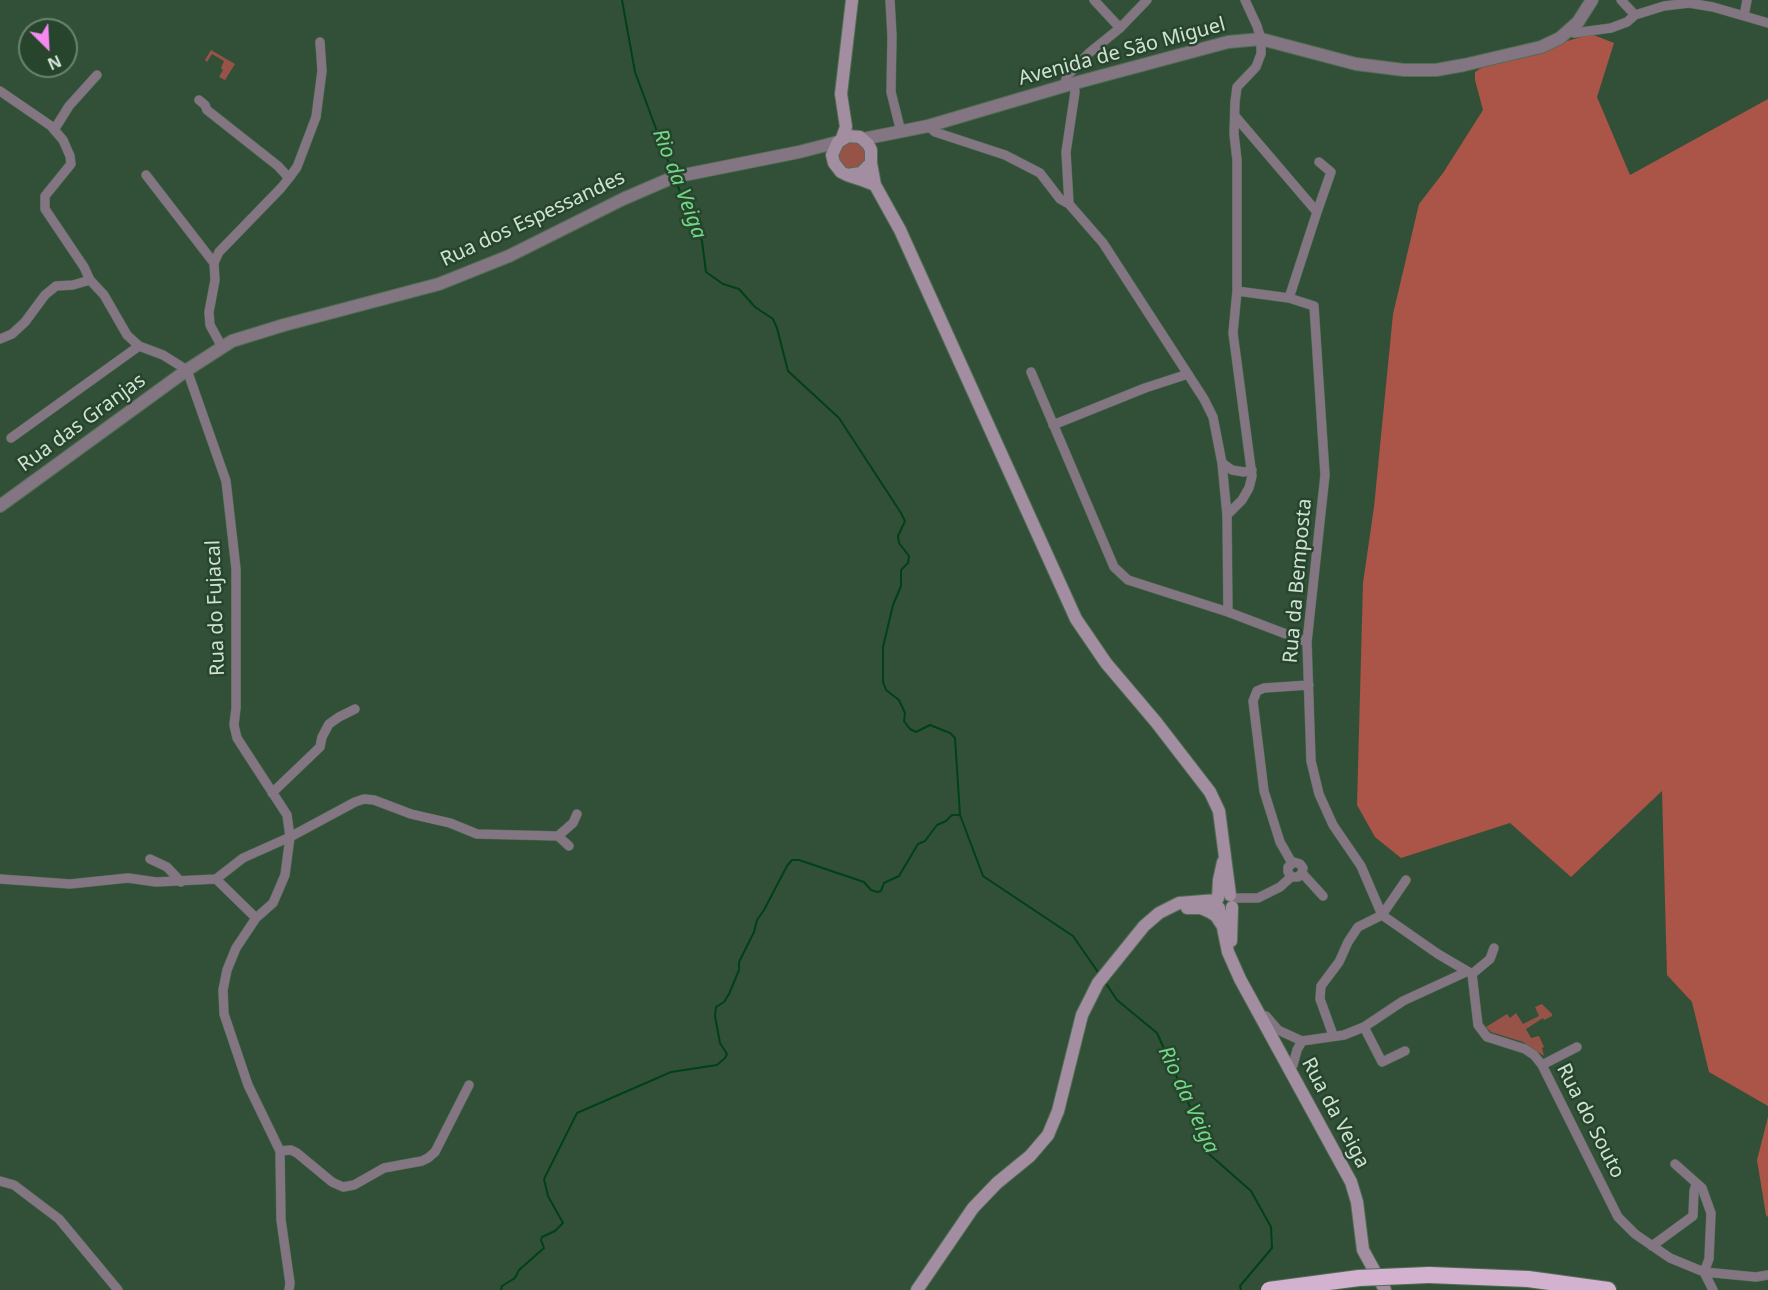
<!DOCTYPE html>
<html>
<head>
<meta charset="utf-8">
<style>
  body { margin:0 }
  #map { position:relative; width:1768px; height:1290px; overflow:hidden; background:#325037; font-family:"Noto Sans",sans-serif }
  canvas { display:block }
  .north { position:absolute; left:18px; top:18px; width:60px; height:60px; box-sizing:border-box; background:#27452d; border:2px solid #6b846f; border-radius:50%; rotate:156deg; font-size:16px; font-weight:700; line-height:24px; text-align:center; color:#d0e2d3 }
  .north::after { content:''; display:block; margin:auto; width:21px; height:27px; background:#f589ef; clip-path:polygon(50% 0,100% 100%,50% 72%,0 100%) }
</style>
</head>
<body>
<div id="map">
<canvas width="1768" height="1290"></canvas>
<div class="north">N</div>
</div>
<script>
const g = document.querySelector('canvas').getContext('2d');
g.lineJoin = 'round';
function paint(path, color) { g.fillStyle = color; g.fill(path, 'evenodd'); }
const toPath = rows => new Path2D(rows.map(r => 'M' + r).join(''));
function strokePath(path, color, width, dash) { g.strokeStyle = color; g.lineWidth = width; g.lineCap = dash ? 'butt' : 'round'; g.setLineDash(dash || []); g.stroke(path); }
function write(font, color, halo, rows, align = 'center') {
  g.font = font + ' "Noto Sans",sans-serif'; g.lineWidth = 5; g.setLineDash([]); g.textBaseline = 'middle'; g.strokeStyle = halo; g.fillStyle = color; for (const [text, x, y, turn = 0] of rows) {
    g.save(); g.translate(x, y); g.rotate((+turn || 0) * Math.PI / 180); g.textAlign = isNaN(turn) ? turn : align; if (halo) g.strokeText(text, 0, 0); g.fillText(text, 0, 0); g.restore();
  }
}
paint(toPath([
  [211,50,235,64,225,80,219,77,223,70,221,68,224,61,212,54,207,62,205,60],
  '838 155a14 14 0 1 1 28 0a14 14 0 1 1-28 0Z',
  [1542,1004,1552,1014,1552,1016,1544,1020,1543,1018,1526,1029,1531,1038,1539,1036,1544,1047,1542,1048,1544,1056,1523,1042,1491,1032,1486,1027,1507,1014,1510,1018,1516,1013,1523,1024,1539,1016,1535,1007]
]), '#985349');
paint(toPath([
  [1591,34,1614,43,1597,97,1630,175,1768,99,1768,1106,1709,1072,1692,1002,1667,975,1662,791,1571,877,1510,823,1401,858,1375,837,1357,805,1363,583,1374,507,1393,314,1419,204,1443,173,1483,110,1475,80,1475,72,1486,65],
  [1768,1117,1768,1217,1766,1215,1757,1160]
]), '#ab5448');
strokePath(toPath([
  [622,0,635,72,672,172],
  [675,180,702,241,706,272,723,284,739,289,755,307,773,319,777,328,788,371,839,418,901,513,905,521,898,536,899,543,909,556,908,563,901,570,901,586,893,605,883,647,883,682,886,690,899,700,905,713,904,721,910,729,916,732,930,725,950,733,955,738,960,815,983,876,1073,936,1100,975],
  [1105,982,1117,1000,1157,1033,1192,1111,1203,1127,1209,1154,1251,1191,1271,1227,1272,1248,1240,1286,1241,1290],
  [501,1290,502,1286,515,1278,519,1270,544,1248,541,1240,542,1237,555,1231,563,1223,548,1196,544,1179,577,1113,671,1072,717,1065,725,1058,727,1054,720,1043,715,1016,716,1007,724,1002,729,994,739,970,739,962,754,932,757,920,764,910,787,866,792,860,799,860,864,882,871,890,877,892,881,891,884,883,899,876,918,844,925,841,937,825,946,821,952,815,960,815]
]), '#004117', 2);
const minor = toPath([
  [890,0,892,36,891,92,901,132],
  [1094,0,1120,28],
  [1621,0,1635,15],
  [1744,16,1747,0],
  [1568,31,1574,33,1611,28,1627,22,1635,15,1664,6,1689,3,1713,7,1768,23],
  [1064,86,1067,76,1089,53,1120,28,1147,0],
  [0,91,51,126,63,140,70,156,71,164,45,196,45,209,84,267,90,280,104,295,127,335,139,346,163,355,187,370,226,481,236,569,236,708,234,725,237,738,287,815,290,837,285,875,273,903,256,918,236,948,227,970,223,990,224,1014,248,1085,280,1151,281,1220,290,1283,289,1290],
  [199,100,205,105,207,110,278,166,289,178,281,188,219,252,214,263],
  [1235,116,1317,212,1331,172,1319,162],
  [928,126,935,132,1005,155,1040,173,1060,199,1069,204,1103,243,1204,399,1213,417,1222,463,1227,515,1228,612,1128,580,1114,567,1031,372],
  [54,130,69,106,97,75],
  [146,175,214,263,215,280,209,312,210,325,222,347],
  [289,178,297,167,316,117,322,71,320,42],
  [1069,204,1066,152,1075,92,1074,83],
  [1237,291,1289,298,1317,212],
  [1289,298,1314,306,1325,475,1307,642,1311,761,1319,794,1333,825,1361,866,1382,915,1438,954,1472,974],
  [0,339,12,334,25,322,45,295,56,286,73,285,90,280],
  [1053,425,1145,388,1188,374],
  [11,438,139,346],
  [1222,463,1232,470,1244,472,1252,470],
  [1227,515,1242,500,1249,488,1252,476,1233,333,1237,291,1237,160,1234,134,1235,102,1237,87,1256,67,1261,54,1261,39,1257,26,1245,0],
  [1228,612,1307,642],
  [272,793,320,747,322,737,329,724,339,717,355,709],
  [558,836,569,846],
  [150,859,167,867,181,882],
  [1292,863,1280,842,1264,791,1253,701,1257,691,1264,688,1309,685],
  [1302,873,1298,877,1291,877,1288,872,1288,867,1294,862,1300,864,1303,868,1302,873,1323,896],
  [0,879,70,884,128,878,156,882,216,879,243,858,290,837,355,802,364,799,374,800,411,814,450,823,477,834,558,836,573,823,577,814],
  [216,879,256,918],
  [1233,898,1258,898,1280,887,1291,877],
  [1472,974,1478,1025,1487,1037,1525,1049,1534,1055,1542,1065,1618,1217,1635,1234,1670,1258,1704,1272,1756,1277,1768,1275],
  [1472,974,1490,959,1494,948],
  [1261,1017,1266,1016,1278,1030,1302,1041,1344,1035,1364,1027,1403,1001,1466,972],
  [1364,1027,1382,1062,1405,1051],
  [1333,1035,1320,999,1321,986,1339,962,1348,942,1358,927,1382,915,1406,880],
  [1542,1065,1577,1047],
  [1290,1069,1293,1065,1297,1050,1302,1041],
  [280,1151,291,1150,297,1153,332,1182,343,1187,354,1185,384,1168,422,1161,428,1158,435,1152,469,1085],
  [1675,1164,1702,1188,1711,1213,1709,1259,1704,1272],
  [0,1181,14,1185,59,1219,118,1290],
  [1652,1246,1693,1216,1694,1191,1696,1184],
  [1704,1272,1713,1290]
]);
const tertiary = toPath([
  [863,139,928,126,1064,86,1228,42,1261,39,1356,64,1404,70,1436,70,1464,65,1541,47,1560,38,1578,22,1592,0],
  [0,506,187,370,232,341,284,325,439,284,509,256,623,199,674,177,799,152,838,142]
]);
const secondary = toPath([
  [842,138,846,127,841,94,852,0],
  [871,163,875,185,900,230,1076,619,1106,663,1156,722,1210,792,1219,811,1230,895],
  [847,175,861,173,871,163,871,150,868,144,860,137,848,136,838,142,832,155,834,163,841,172,847,175,859,179,875,185],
  [1218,898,1219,880,1223,862],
  [1187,908,1201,908,1210,912,1216,916,1222,925],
  [1219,908,1228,952,1240,979,1351,1182,1357,1202,1363,1250,1385,1290],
  [1231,941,1232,907],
  [917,1290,973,1208,997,1183,1030,1156,1048,1135,1058,1111,1082,1015,1098,983,1144,926,1159,913,1179,903,1217,900]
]);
const motorway = toPath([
  [1429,1275,1528,1279,1608,1290]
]);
strokePath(minor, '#526d56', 10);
strokePath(tertiary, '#526d56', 14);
strokePath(secondary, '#526d56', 14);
strokePath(motorway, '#526d56', 18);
strokePath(minor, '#837581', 9);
strokePath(tertiary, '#837581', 12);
strokePath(secondary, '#a38ea1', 12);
strokePath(motorway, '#d3b2d0', 16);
const motorwayBridge = toPath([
  [1269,1290,1359,1278,1429,1275]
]);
strokePath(motorwayBridge, '#526d56', 18, []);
strokePath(motorwayBridge, '#d3b2d0', 16);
write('20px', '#d0e2d3', '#27452d', [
  ["Avenida de São Miguel",1122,52,-15],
  ["Rua dos Espessandes",533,219,-25],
  ["Rua das Granjas",82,423,-36],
  ["Rua da Bemposta",1298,581,-85],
  ["Rua do Fujacal",216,608,-92],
  ["Rua da Veiga",1335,1113,62],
  ["Rua do Souto",1590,1121,63]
]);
write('italic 21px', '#74d889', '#27452d', [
  ["Rio da Veiga",679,184,69],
  ["Rio da Veiga",1188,1100,65]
]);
</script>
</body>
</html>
